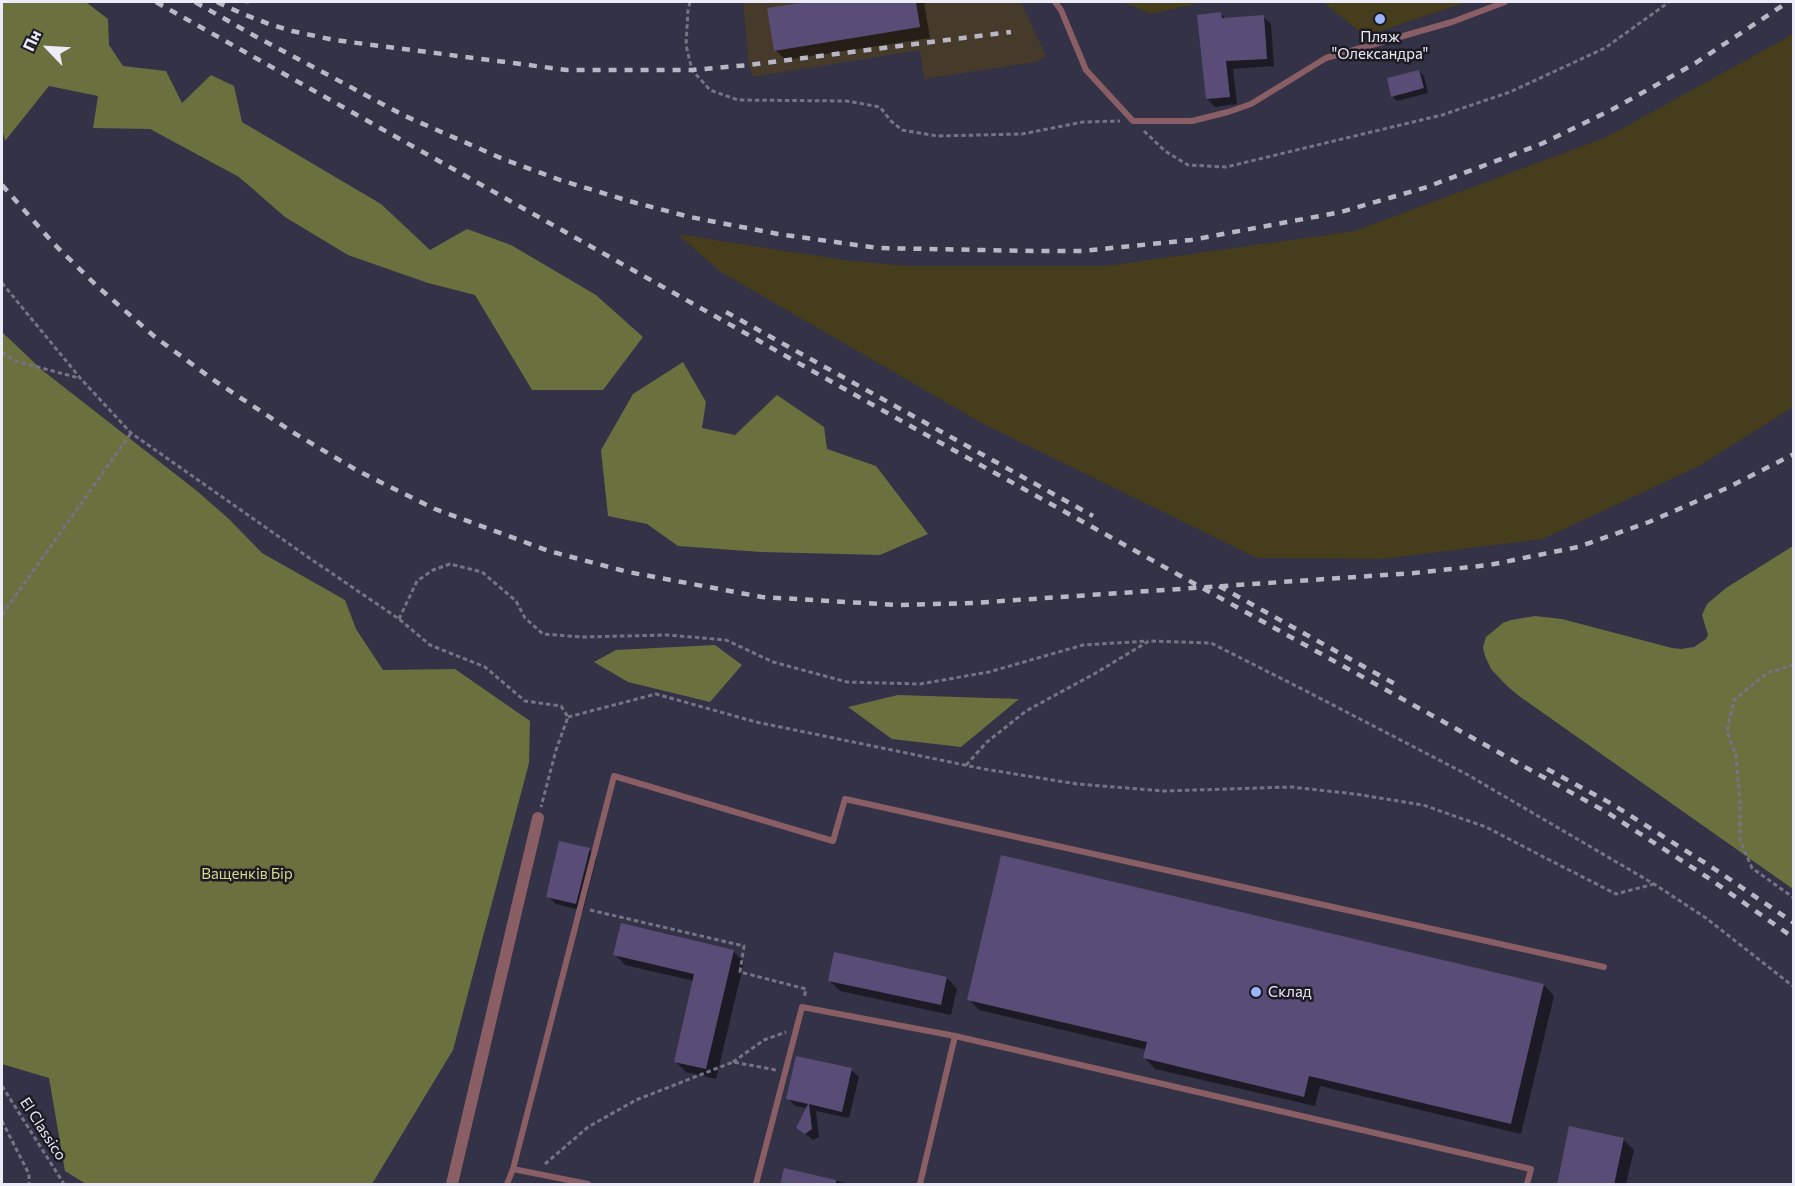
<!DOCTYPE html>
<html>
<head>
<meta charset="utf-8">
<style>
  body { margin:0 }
  #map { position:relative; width:1795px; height:1186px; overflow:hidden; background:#343246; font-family:Commissioner,sans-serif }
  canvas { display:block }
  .frame { position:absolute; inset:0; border:3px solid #ecebf8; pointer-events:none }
  .north { position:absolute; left:18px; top:18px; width:60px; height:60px; -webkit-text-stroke:4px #1c1b24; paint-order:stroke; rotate:295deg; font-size:16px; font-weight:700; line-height:24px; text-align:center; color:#ecebf8 }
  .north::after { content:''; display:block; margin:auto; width:21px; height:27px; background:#ecebf8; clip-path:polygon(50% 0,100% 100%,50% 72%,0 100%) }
</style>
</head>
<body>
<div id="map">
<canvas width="1795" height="1186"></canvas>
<div class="frame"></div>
<div class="north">Пн</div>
</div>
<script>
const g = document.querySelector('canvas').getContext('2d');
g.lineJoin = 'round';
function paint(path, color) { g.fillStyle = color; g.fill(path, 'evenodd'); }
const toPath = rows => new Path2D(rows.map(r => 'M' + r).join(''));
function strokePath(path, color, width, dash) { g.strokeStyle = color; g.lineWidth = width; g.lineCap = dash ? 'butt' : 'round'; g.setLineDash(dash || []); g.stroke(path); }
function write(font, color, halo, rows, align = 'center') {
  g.font = font + ' Commissioner,sans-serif'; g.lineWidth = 5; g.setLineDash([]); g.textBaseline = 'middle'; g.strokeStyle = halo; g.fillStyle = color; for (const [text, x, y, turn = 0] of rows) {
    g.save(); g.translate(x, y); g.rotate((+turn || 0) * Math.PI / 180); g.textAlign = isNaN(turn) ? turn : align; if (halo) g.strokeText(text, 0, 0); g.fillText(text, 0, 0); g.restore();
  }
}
paint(toPath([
  [743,2,1021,2,1046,56,1035,62,924,79,920,50,753,77,749,65]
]), '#463b2b');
paint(toPath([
  [2,2,86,2,108,19,109,45,123,66,166,71,182,103,211,75,234,86,242,122,381,204,430,250,467,229,511,245,596,295,643,337,603,390,532,390,475,295,428,283,348,255,285,217,239,177,150,129,93,128,98,96,49,86,5,141,2,128],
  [2,332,42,370,197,491,229,519,262,553,345,600,356,629,383,670,455,669,530,721,529,763,453,1050,372,1184,86,1184,65,1171,49,1078,2,1064],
  [683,362,706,402,702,428,735,435,777,395,824,427,827,449,876,466,928,534,880,555,761,552,678,546,647,524,608,516,601,450,633,394],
  [1793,546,1793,889,1519,696,1507,686,1491,669,1485,656,1483,647,1486,637,1503,623,1511,620,1535,616,1562,619,1672,648,1681,649,1694,647,1706,639,1708,635,1702,615,1707,604,1726,588],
  [715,645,742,665,710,702,628,682,594,662,616,650],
  [898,695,1019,699,961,747,892,739,848,707]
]), '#6b703f');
paint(toPath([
  [1123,2,1204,2,1151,14],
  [1323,2,1467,2,1365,36],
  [1793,33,1793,407,1699,466,1543,539,1382,559,1257,558,980,422,721,272,677,234,843,260,907,266,1106,266,1355,231,1607,137,1788,37]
]), '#453d1c');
paint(toPath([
  [816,2,924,2,930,38,786,60,775,50,769,9],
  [1221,14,1226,19,1263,16,1271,24,1274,66,1233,69,1237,104,1215,107,1207,99],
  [1419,71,1424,76,1428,93,1397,101,1392,96],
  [589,850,597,857,583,911,556,904,548,896],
  [733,951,744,962,716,1079,686,1072,675,1061,694,981,625,965,615,954],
  [947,978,957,989,951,1015,840,991,829,980],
  [1544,985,1554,996,1521,1134,1320,1086,1315,1106,1155,1069,1145,1058,1147,1050,979,1010,969,999],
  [851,1070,859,1077,849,1118,816,1111,819,1137,813,1140,798,1128,807,1108,795,1106,788,1098],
  [1623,1139,1634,1150,1626,1184,1559,1184],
  [785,1169,850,1184,782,1184]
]), '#0007');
paint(toPath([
  [807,2,916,2,920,27,774,51,767,8],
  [1221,12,1222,18,1264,15,1267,59,1226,61,1230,97,1206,99,1197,15],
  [1419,70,1424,88,1391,97,1387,78],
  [559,841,590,848,576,904,546,897],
  [1001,855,1544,984,1511,1124,1309,1076,1304,1097,1143,1058,1147,1042,967,1000],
  [621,923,734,950,706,1069,674,1062,694,974,613,955],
  [834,952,947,977,941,1005,828,981],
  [796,1056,852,1068,842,1112,809,1104,812,1129,805,1134,796,1128,808,1104,786,1099],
  [1569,1126,1624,1138,1614,1185,1557,1185],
  [784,1168,836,1180,836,1185,780,1185]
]), '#594c76');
strokePath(toPath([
  [245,2,250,2],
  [690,2,688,10,686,45,692,70,710,90,738,100,847,101,880,107,891,121,902,130,938,136,1022,134,1083,122,1120,121],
  [1144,131,1165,151,1188,165,1226,167,1442,115,1510,92,1605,48,1669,2],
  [2,283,81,379,131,433,305,555,399,619,430,645,485,667,525,701,561,706,568,717,556,750,541,807],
  [2,352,15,361,79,378],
  [2,615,131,433],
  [399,619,417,581,433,570,450,564,482,572,516,601,525,618,543,634,582,637,667,635,726,640,773,662,847,682,920,684,989,672,1083,645,1148,641],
  [1794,665,1767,673,1734,700,1727,731,1736,756,1740,803,1740,840,1752,868,1794,898],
  [568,717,656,694,756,722,984,769,1077,784,1164,791,1291,787,1355,794,1423,805,1486,827,1534,852,1616,894,1654,884],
  [966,765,987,742,1026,711,1094,674,1149,641,1211,643,1304,690,1468,775,1654,884,1706,918,1794,987],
  [590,910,744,946,740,972,806,989,804,998],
  [733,1062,764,1040,786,1032],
  [2,1086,64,1184],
  [2,1121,29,1174,29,1184],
  [545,1164,588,1127,636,1100,733,1062,776,1070]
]), '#757384', 3, [4.5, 3]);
strokePath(toPath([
  [1055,2,1061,10,1086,70,1133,121,1192,121,1228,112,1251,104,1326,58,1452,22,1505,2],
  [507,1184,513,1169],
  [588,1184,513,1169,614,776,833,841,845,799,1604,967],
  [756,1184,802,1007,955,1036],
  [920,1184,955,1036,1531,1169,1527,1184]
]), '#8a5e65', 6);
strokePath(toPath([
  [452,1184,538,818]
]), '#8a5e65', 12);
strokePath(toPath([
  [156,2,930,437,1608,813,1707,877,1794,938],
  [195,2,253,35,405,116,503,159,560,180,629,201,690,217,778,234,878,248,1033,251,1082,251,1191,240,1341,212,1427,187,1541,144,1613,109,1694,64,1788,2],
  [217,2,243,14,269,24,292,31,334,40,567,70,692,70,749,65,1011,32],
  [2,185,54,244,98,287,155,337,215,381,294,433,358,471,435,509,549,551,628,572,762,597,897,605,973,603,1414,573,1489,565,1578,547,1649,522,1727,488,1794,454],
  [726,312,1093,516],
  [1219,586,1395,684],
  [1547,769,1612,804,1713,868,1794,923]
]), '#b8b7c6', 4.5, [8, 8]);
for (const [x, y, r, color] of [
  [1380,19,6,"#9ab5fd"],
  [1256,992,6,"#9ab5fd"]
]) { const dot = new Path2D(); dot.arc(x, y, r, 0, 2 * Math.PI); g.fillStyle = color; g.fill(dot); strokePath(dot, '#1c1b24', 2); }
write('15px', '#ecebf8', '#1c1b24', [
  ["Пляж",1380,37],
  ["\"Олександра\"",1380,54],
  ["Склад",1268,992,"left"]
]);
write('15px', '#d1d98c', '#1c1b24', [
  ["Ващенків Бір",247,874]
]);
write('15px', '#ecebf8', '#1c1b24', [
  ["El Classico",43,1129,57]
]);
</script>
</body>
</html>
